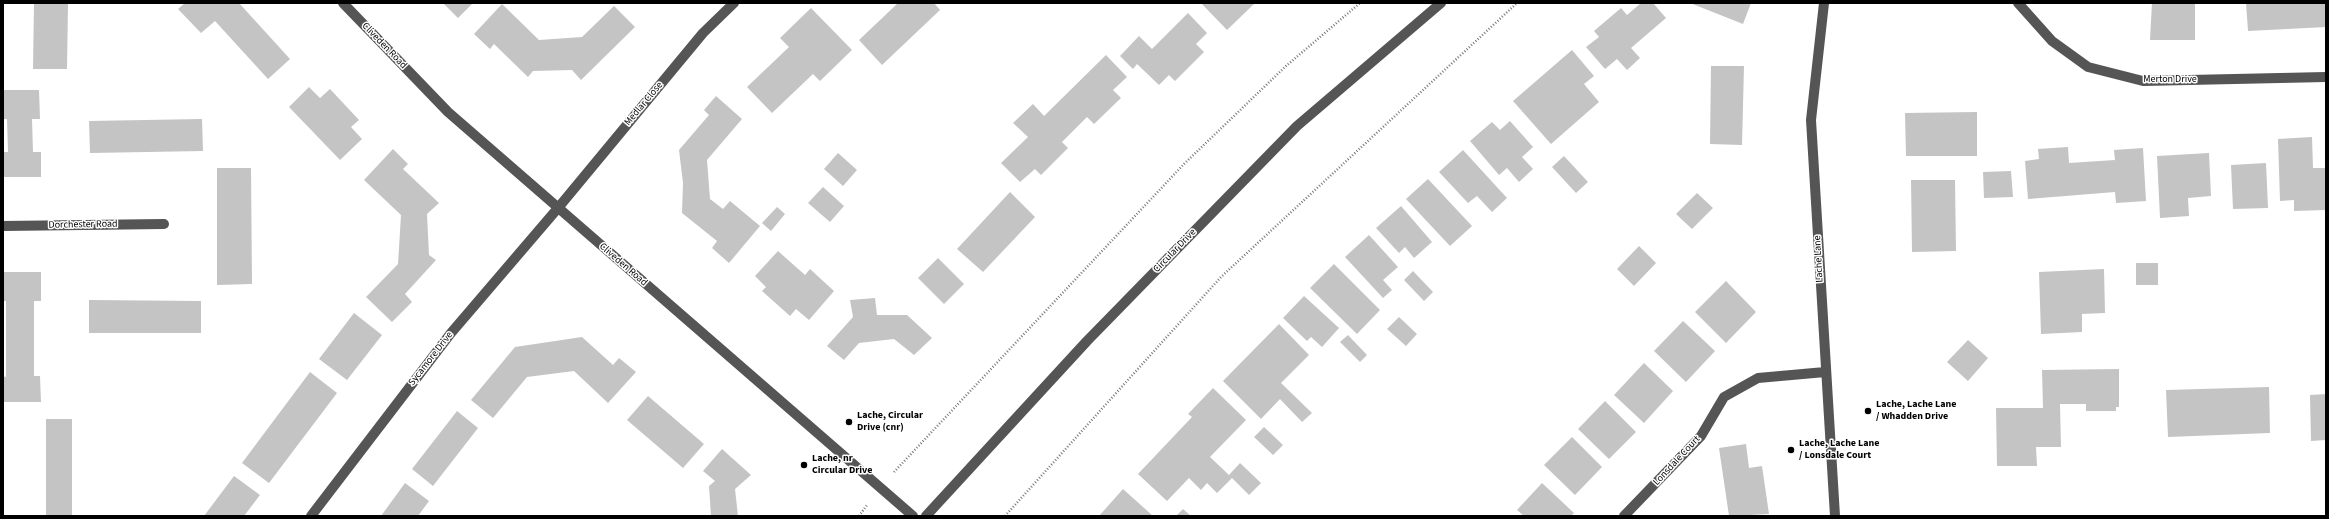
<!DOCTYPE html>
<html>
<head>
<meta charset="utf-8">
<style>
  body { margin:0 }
  #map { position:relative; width:2329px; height:519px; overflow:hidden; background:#fff; font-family:"Source Sans 3",sans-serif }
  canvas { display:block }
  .frame { position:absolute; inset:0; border:4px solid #000; pointer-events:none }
</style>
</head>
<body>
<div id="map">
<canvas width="2329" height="519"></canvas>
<div class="frame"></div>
</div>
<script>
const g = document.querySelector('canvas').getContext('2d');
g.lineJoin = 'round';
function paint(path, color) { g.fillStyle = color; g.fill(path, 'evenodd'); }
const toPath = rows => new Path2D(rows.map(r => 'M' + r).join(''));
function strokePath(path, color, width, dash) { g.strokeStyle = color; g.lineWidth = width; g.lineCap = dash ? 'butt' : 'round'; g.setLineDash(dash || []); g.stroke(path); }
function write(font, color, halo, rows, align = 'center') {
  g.font = font + ' "Source Sans 3",sans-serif'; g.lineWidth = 3; g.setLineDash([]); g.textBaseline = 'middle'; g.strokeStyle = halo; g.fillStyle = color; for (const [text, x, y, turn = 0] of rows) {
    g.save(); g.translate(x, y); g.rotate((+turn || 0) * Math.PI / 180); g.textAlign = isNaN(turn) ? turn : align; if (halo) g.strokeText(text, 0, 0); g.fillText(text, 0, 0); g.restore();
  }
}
paint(toPath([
  [34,3,68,3,67,69,33,69],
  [185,3,239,3,290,59,268,79,215,21,201,33,178,9],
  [443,3,473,3,458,18],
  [898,3,934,3,940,10,882,65,859,40],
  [1201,3,1253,3,1254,4,1227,30],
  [1641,3,1653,3,1666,18,1631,48,1640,58,1627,70,1617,59,1605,69,1586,47,1599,37,1594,31,1621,8,1627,15],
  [1690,3,1751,3,1743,24],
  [2152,3,2195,3,2195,40,2150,40],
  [2246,3,2326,3,2326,27,2248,31],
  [502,4,539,40,582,37,614,6,635,27,581,80,572,70,533,71,528,77,494,44,490,49,474,34],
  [811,8,852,50,820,81,813,74,772,113,747,87,789,47,780,38],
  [1188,13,1207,33,1196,44,1204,52,1175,81,1169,75,1159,85,1137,64,1133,69,1120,56,1139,36,1152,49],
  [1572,50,1594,76,1584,84,1599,102,1551,144,1513,101],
  [1106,55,1127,77,1113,90,1121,98,1094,124,1087,117,1062,142,1068,148,1041,175,1035,169,1020,182,1001,163,1028,137,1013,123,1033,104,1044,116],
  [1711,66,1744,66,1742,145,1710,144],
  [309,87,320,98,330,89,359,120,351,127,362,139,340,160,289,107],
  [3,90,39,90,40,119,32,119,33,152,41,152,41,177,3,177,3,152,8,152,7,119,3,119],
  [716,96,742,119,707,160,710,199,723,209,730,201,760,226,729,263,712,248,717,241,682,213,683,183,679,150,709,115,704,110],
  [1977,112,1977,156,1906,156,1905,113],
  [202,119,203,151,90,153,89,121],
  [1510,121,1533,147,1522,157,1533,169,1519,182,1507,168,1499,175,1470,141,1492,122,1500,130],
  [2312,137,2313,168,2326,168,2326,210,2294,211,2294,200,2280,201,2278,139],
  [2068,147,2069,163,2115,160,2114,150,2143,148,2146,201,2116,203,2115,192,2028,199,2025,161,2039,159,2038,149],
  [393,149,408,164,403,169,439,203,427,214,429,255,436,260,405,294,412,302,392,322,366,297,398,264,401,215,364,180],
  [1463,150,1507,198,1492,212,1477,196,1468,203,1439,172],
  [838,153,857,170,843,186,824,169],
  [2209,153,2211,196,2188,198,2189,216,2160,218,2157,156],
  [1564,156,1588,182,1576,193,1552,167],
  [2266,163,2268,208,2233,209,2231,165],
  [217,168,251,168,252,284,217,285],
  [2011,171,2013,197,1984,198,1983,172],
  [1428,179,1472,226,1450,246,1406,199],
  [1911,180,1955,180,1956,251,1912,252],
  [823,187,844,206,830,222,808,203],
  [1010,192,1035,217,983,272,957,249],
  [1697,193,1713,208,1692,229,1676,214],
  [1401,206,1432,242,1414,258,1405,247,1399,253,1376,228],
  [777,207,785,214,771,231,762,223],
  [1369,235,1398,267,1383,280,1392,290,1383,298,1345,257],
  [1639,246,1656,263,1634,286,1617,269],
  [778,251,805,275,810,269,834,291,809,320,796,309,790,316,762,291,766,287,755,276],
  [938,258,964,284,944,304,918,278],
  [2136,263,2158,263,2158,285,2136,285],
  [1334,264,1380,310,1357,334,1310,288],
  [2104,269,2105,313,2082,314,2082,332,2041,334,2039,272],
  [1413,271,1433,292,1424,301,1404,280],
  [3,272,41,272,41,301,34,301,34,376,40,376,41,402,3,402,3,376,6,377,6,301,3,301],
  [1726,281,1756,312,1726,343,1695,312],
  [1304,296,1339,328,1322,347,1311,337,1307,341,1283,318],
  [875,298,877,315,907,315,932,338,914,355,894,339,859,343,844,360,827,346,853,317,850,300],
  [89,300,201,301,201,333,89,333],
  [354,313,382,335,347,380,319,359],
  [1399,317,1417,334,1406,346,1387,329],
  [1683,321,1715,351,1686,382,1654,351],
  [1279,324,1309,355,1281,383,1312,413,1302,422,1280,399,1261,419,1223,381],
  [1348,335,1367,355,1360,362,1340,342],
  [582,337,613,365,619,358,636,372,608,403,574,371,527,377,493,418,471,400,515,347],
  [1968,340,1988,358,1968,381,1947,362],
  [1644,363,1673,391,1644,423,1614,395],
  [2119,369,2119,407,2116,407,2116,411,2086,411,2086,404,2060,404,2061,447,2036,447,2037,466,1997,466,1996,408,2043,408,2042,370],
  [310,372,337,393,269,483,242,463],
  [2269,387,2270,433,2168,437,2166,390],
  [1213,388,1246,420,1210,457,1229,475,1240,463,1261,483,1249,495,1232,478,1217,493,1207,483,1201,490,1189,478,1167,501,1138,474,1192,417,1188,414],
  [2326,394,2326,440,2311,441,2310,395],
  [648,396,704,444,683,468,627,420],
  [1605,401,1636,432,1609,459,1578,429],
  [457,411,478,428,433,486,412,469],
  [46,419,72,419,72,516,46,516],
  [1264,427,1283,445,1273,455,1254,437],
  [1572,437,1602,467,1575,495,1544,465],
  [1746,444,1749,468,1762,466,1769,514,1729,516,1719,448],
  [722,449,751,475,735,489,738,516,711,516,709,486,715,481,703,471],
  [234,476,260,495,244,516,204,516],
  [405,483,429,501,418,516,381,516],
  [1542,483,1574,513,1571,516,1524,516,1517,510],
  [1123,489,1153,516,1099,516],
  [1183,509,1191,516,1176,516]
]), '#c4c4c4');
strokePath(toPath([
  [894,472,1184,164,1286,66,1360,3],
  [859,516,867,505],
  [1005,516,1221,277,1517,3]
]), '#777', 2.5, [1, 2]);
strokePath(toPath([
  [343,3,448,112,913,516],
  [1824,3,1811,120,1835,516],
  [2018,3,2052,41,2088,67,2143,81,2326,77],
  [3,226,164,224],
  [311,516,451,333,558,208,703,33,734,3],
  [926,516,1087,341,1297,126,1441,3],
  [1624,516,1701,436,1724,397,1758,378,1825,372]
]), '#555', 10);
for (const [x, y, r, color] of [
  [1868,411,4,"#000"],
  [849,422,4,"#000"],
  [1791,450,4,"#000"],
  [804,465,4,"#000"]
]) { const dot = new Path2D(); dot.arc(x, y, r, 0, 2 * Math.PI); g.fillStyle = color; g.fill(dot); strokePath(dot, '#fff', 1.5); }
write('10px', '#000', '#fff', [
  ["Cliveden Road",384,46,46],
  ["Merton Drive",2170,80],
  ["Medlar Close",644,104,-50],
  ["Dorchester Road",83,225,-1],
  ["Circular Drive",1175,251,-46],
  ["Lache Lane",1819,259,-93],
  ["Cliveden Road",623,265,41],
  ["Sycamore Drive",431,359,-52],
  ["Lonsdale Court",1677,461,-47]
]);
write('bold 10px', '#000', '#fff', [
  ["Lache, Lache Lane",1876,405],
  ["/ Whadden Drive",1876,417],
  ["Lache, Circular",857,416],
  ["Drive (cnr)",857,428],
  ["Lache, Lache Lane",1799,444],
  ["/ Lonsdale Court",1799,456],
  ["Lache, nr",812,459],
  ["Circular Drive",812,471]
], 'left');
</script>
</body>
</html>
